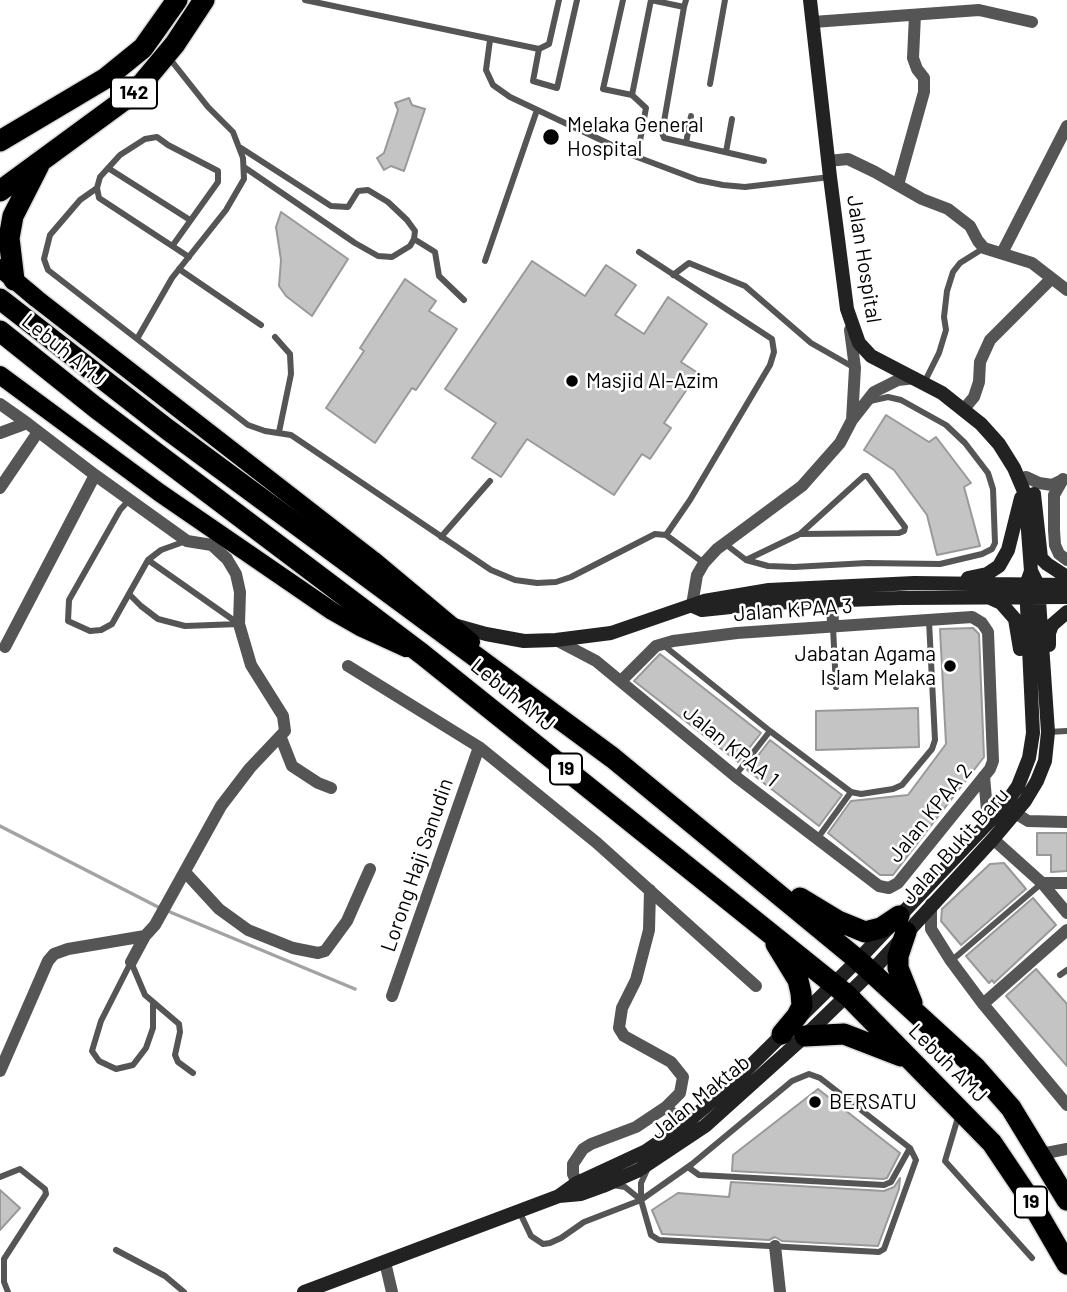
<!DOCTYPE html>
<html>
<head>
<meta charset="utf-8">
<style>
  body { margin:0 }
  canvas { display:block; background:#fff }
</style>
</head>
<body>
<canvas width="1067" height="1292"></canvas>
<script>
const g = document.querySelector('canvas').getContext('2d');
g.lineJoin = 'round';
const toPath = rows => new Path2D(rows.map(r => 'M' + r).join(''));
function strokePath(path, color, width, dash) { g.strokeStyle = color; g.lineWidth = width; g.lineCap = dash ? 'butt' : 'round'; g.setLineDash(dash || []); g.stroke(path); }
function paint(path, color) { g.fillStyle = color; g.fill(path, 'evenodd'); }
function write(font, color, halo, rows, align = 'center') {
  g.font = font + ' Barlow,sans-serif'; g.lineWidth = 5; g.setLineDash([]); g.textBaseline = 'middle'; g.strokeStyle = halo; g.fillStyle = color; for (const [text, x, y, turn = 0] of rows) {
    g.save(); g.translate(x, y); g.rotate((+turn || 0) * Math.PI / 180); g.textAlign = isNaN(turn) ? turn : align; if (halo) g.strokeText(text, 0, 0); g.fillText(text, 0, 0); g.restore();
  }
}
strokePath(toPath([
  [0,826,160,908],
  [170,912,355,989]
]), '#a3a3a3', 3.5);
const building = toPath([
  [409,98,412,105,425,109,404,171,391,166,384,170,377,158,384,153,398,110,395,103,409,98],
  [281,212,348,259,312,316,286,296,279,286,281,260,276,227,281,212],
  [532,261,585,296,606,265,636,285,615,315,644,334,668,297,707,324,681,362,698,373,664,423,671,428,650,459,642,454,614,495,527,439,501,477,472,458,496,423,445,389,532,261],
  [405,279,436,301,429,311,457,329,416,390,412,388,375,443,326,408,364,351,360,348,405,279],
  [886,415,929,442,936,437,971,483,964,487,980,546,937,555,927,515,894,470,864,450,886,415],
  [973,628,979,634,984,757,893,875,880,875,828,833,851,801,908,795,946,744,940,629,973,628],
  [660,654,761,733,738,762,634,681,660,654],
  [918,708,919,747,816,750,816,711,918,708],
  [770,740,842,795,819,826,747,770,770,740],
  [1037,833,1067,833,1067,871,1051,872,1051,855,1037,855,1037,833],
  [1004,863,1026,889,961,945,941,921,942,909,990,864,1004,863],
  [1033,898,1056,925,994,983,992,980,989,983,966,956,1033,898],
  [1036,969,1067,1004,1067,1066,1006,996,1036,969],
  [818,1089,900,1153,887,1178,883,1179,732,1171,733,1155,818,1089],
  [900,1178,899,1189,878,1246,782,1241,775,1237,769,1240,662,1234,652,1210,678,1193,729,1197,731,1182,884,1191,894,1187,900,1178],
  [0,1190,20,1208,0,1230,0,1190]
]);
paint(building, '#c4c4c4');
strokePath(building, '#999', 2);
const primary = toPath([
  [0,268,37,299,373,560,471,642],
  [0,375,160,493,332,611,360,627,406,648]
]);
const highway = toPath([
  [0,141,106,78,143,48,177,0],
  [0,191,135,92,175,44,204,0],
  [14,280,9,238,13,216,39,165],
  [0,299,167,429,613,758,858,960,975,1067,1011,1108,1067,1200],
  [0,331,95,407,422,654,847,995,992,1143,1027,1195,1067,1264],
  [800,898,838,921,865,932,881,928,899,916],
  [906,932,898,956,898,968,912,1003],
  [776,944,798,980,801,993,802,1006,797,1016,782,1034],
  [805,1036,844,1034,901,1056]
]);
strokePath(primary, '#dbdbdb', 21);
strokePath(highway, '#dbdbdb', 24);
strokePath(toPath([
  [305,0,539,49,549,44,559,0],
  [623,0,603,89,632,95,646,108,637,157],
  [651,0,684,7,686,0],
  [684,7,662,133,664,138,764,161],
  [490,40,486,70,493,85,510,97,637,157,698,180,723,185,745,187,830,177],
  [539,49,533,81,557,88,577,0],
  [170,59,208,107,233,132,243,158,244,179,226,210,172,278,137,339,248,425,265,431,291,435,491,570,515,580,537,583,556,582,571,577,655,534,666,535,704,563],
  [710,84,725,0],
  [632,95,651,0],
  [686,143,691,116],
  [241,148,331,206,348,207,358,191,368,190,388,202,407,220,415,231,414,239,410,246,392,257,378,256,355,243,244,167],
  [726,152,732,119],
  [108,168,190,220],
  [97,188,80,200,50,235,44,259,48,270,137,339],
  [414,239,435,252,439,276,464,300],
  [173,245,218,182,218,171,168,145,157,137,145,139,120,155,100,177,97,188,99,198,189,257],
  [639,252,772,339,774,352,770,365,690,500,666,535],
  [485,261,537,110],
  [179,269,261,325],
  [673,275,689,263,745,286,811,343,853,367],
  [275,337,290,354,291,374,279,432],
  [924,383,939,353,946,330,944,317,947,291,953,272,960,263,984,248],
  [129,500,120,510,69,600,68,621,90,631,101,630,112,624,148,560,161,550,186,541],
  [441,537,490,481],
  [724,543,746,560,768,566,794,567,867,563,940,564,982,554,992,549,995,543,993,489,988,473,965,443,946,425,901,400,888,397,870,401],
  [746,560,800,534,864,476,867,476,905,527,904,531,899,533,800,534],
  [129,594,141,606,158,619,185,626,239,624,148,560],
  [833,627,836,687],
  [662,644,770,731,851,792,861,794,893,789,902,785,932,749,935,740,929,621],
  [1048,732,1067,731],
  [735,776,770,731],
  [817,839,851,792],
  [951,961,1042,883],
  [131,962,101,1021,92,1051,99,1061,116,1069,133,1065,146,1048,153,1028,153,1004],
  [131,962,145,995,179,1024,180,1032,175,1055,178,1062,193,1073],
  [1060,975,1067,970],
  [959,1114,945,1161,1032,1258],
  [688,1167,699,1175,884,1185,891,1182,910,1148],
  [0,1177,20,1169,45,1189,46,1194,4,1259,4,1282,8,1292],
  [613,1185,625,1187,641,1200],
  [519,1211,531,1236,543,1244,550,1243,561,1238,584,1222,641,1200,692,1164,792,1081,809,1074,820,1078,910,1148,916,1160,884,1249,879,1252,659,1240,651,1235,641,1200,641,1183,647,1170],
  [116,1250,165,1276,184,1292]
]), '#555', 6);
strokePath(toPath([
  [813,22,979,10,1032,22],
  [828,161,848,159,875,172,922,199,948,209,970,226,978,241,984,248,1032,263,1067,290],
  [898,185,924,92,924,78,917,69,913,58,915,15],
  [1002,253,1067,126],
  [850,330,855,368,852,420],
  [0,404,27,423],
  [964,409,974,397,979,382,980,362,990,340,1051,279],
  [0,433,27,423,95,475,187,541,212,545,215,541],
  [1026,477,1039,483,1052,485,1062,480],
  [1063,479,1054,495,1054,530,1055,545,1059,554,1067,560],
  [0,488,38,432],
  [832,591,833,627],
  [692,605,697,575,704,563,717,549,802,486,840,443,852,420,874,392,898,380,915,378],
  [556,640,596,661,735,776,879,886,889,888,898,883,990,769,993,761,988,632,982,623,972,617,737,633,673,641,656,646,621,681],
  [5,647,95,475],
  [348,666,479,747,597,843,756,986],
  [281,738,292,766,318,783,331,788],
  [984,776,988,822],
  [1007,808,1028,821,1067,822],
  [993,839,1042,883,1067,913],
  [185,872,219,909,248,930,293,948,318,953,325,951,347,921,370,869],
  [1042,883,1067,883],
  [650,890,649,930,636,980,622,1008,619,1028,624,1036,671,1062,683,1077,680,1093,666,1107,684,1125],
  [931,904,931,929,951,961,983,1004,1067,1105],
  [131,962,145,936,155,925,221,806,250,768,285,731,283,716,251,665,239,624,240,592,236,574,227,559,212,545],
  [392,996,479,747],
  [983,1004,1067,930],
  [0,1071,48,961,54,954,68,949,145,936],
  [1041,1154,1067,1149],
  [577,1183,573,1174,573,1164,583,1149,591,1144,636,1127,666,1107],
  [775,1246,780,1292],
  [385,1262,392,1292]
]), '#555', 12);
strokePath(toPath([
  [1034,494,1041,558,1047,564,1067,577],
  [968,578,987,574,999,566,1008,550,1021,498],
  [990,598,1001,603,1015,619,1020,649],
  [693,606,702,610,769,603,900,598,1067,597],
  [454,625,486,634,524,641,556,640,611,633,704,601,769,590,914,583,1067,585],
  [1049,645,1049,633,1052,625,1067,612],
  [559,1196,577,1183,646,1151,684,1125,735,1081,858,960,1004,806,1018,786,1029,758,1033,733,1026,585,1031,571,1026,504,1023,489,1014,468,999,444,981,424,942,393,871,356,859,343,847,309,830,177,810,0],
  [304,1292,559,1196,581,1194,603,1186,639,1170,705,1126,805,1036,871,972,993,839,1025,801,1037,781,1045,761,1048,732,1038,585,1031,571]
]), '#222', 14);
strokePath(primary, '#000', 18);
strokePath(highway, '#000', 21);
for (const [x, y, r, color] of [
  [551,137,9,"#000"],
  [572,381,7,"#000"],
  [950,666,7,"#000"],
  [815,1102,7,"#000"]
]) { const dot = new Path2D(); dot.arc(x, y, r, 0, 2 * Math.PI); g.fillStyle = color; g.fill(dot); strokePath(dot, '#fff', 2.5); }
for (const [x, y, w] of [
  [134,93,46],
  [566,769,32],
  [1031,1202,32]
]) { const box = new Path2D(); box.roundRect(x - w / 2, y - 15.5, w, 31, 5); g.fillStyle = '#fff'; g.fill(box); strokePath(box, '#000', 2); }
write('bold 19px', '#000', null, [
  ["142",134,93],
  ["19",566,769],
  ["19",1031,1202]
]);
write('21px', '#000', '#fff', [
  ["Melaka General",567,125],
  ["Hospital",567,149],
  ["Masjid Al-Azim",586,381],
  ["Jabatan Agama",936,654,"right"],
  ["Islam Melaka",936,678,"right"],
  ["BERSATU",829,1102]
], 'left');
write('21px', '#000', '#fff', [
  ["Jalan Hospital",864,259,81],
  ["Lebuh AMJ",64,350,39],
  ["Jalan KPAA 3",793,610,-4],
  ["Lebuh AMJ",513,695,39],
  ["Jalan KPAA 1",731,746,39],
  ["Jalan KPAA 2",930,813,-51],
  ["Jalan Bukit Baru",955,846,-48],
  ["Lorong Haji Sanudin",417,865,-71],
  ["Lebuh AMJ",948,1063,45],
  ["Jalan Maktab",700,1097,-39]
]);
</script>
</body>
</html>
